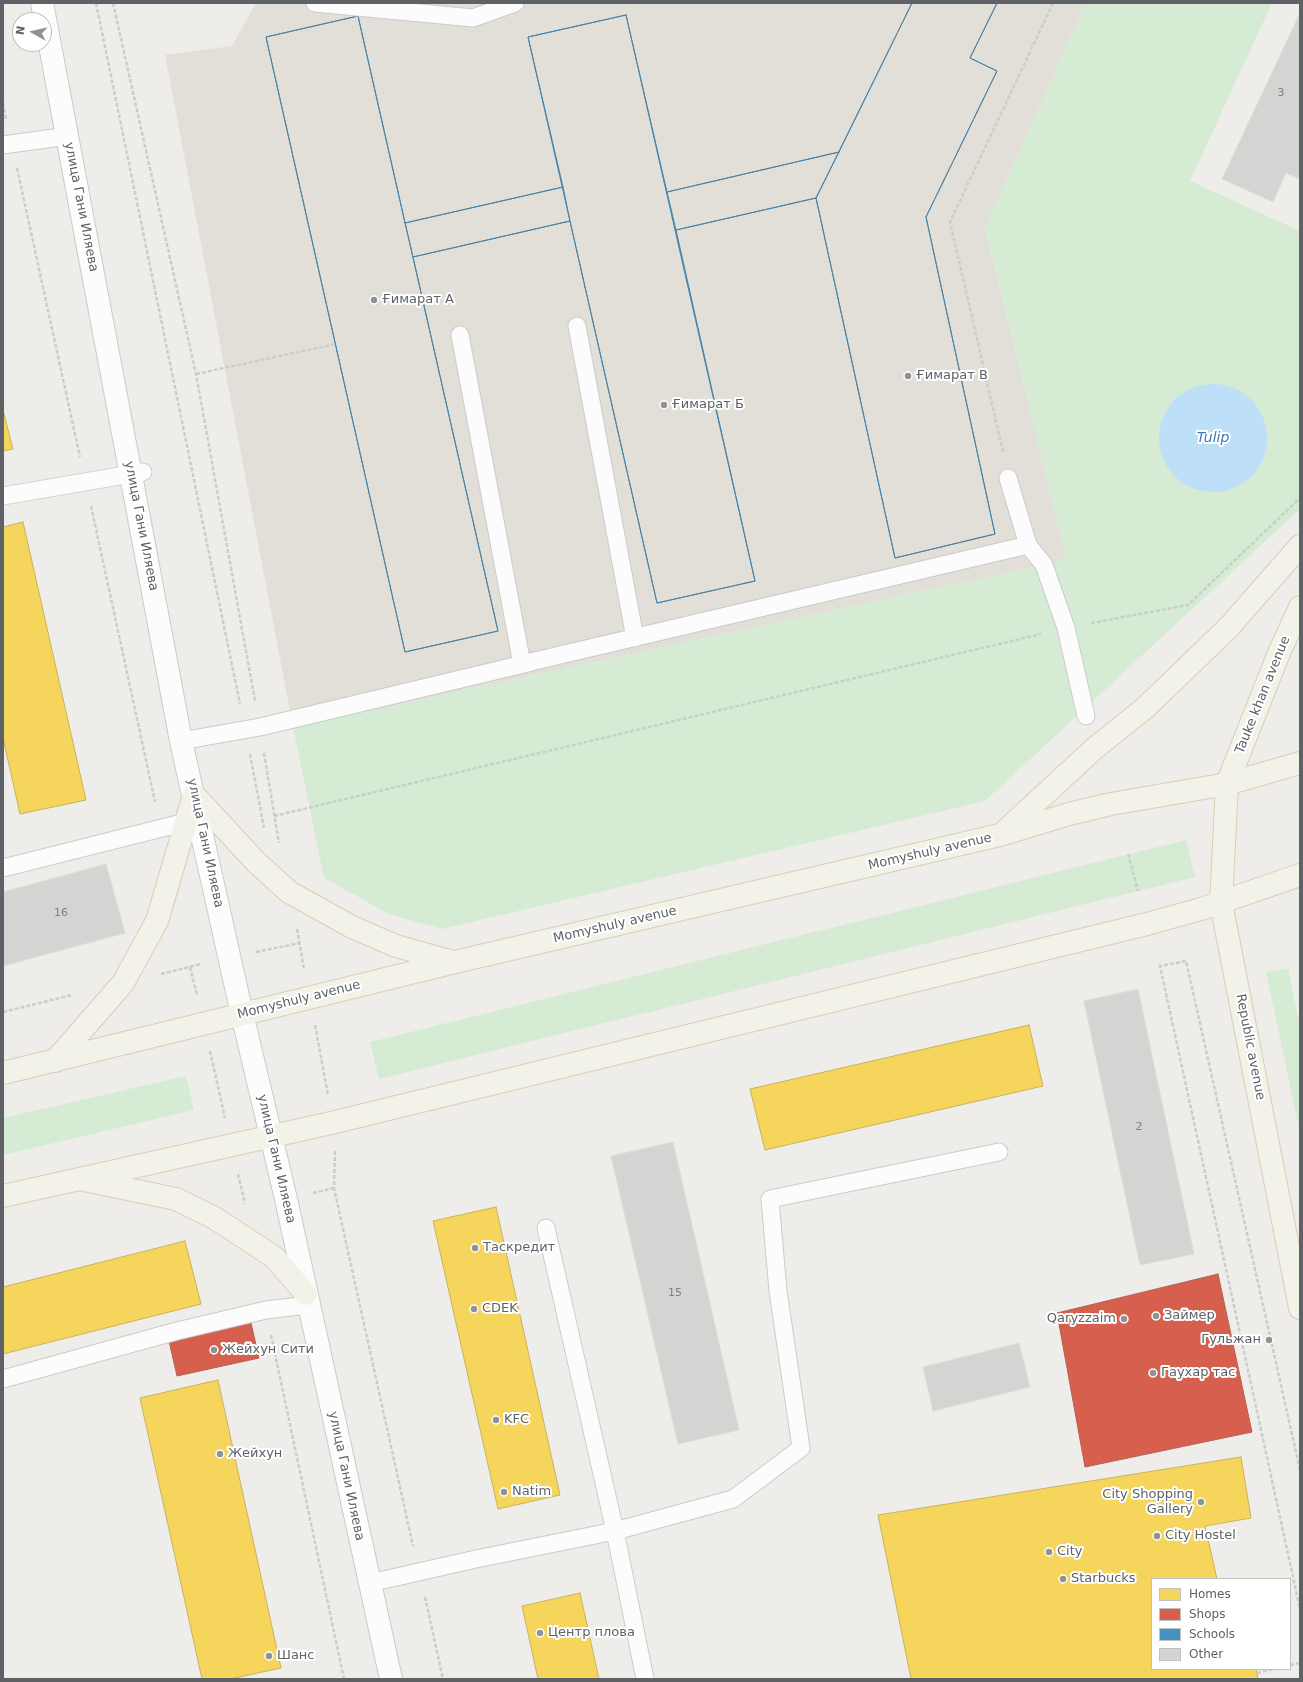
<!DOCTYPE html>
<html>
<head>
<meta charset="utf-8">
<style>
  body { margin:0 }
  #map { position:relative; width:1303px; height:1682px; overflow:hidden; background:#eeede9; font-family:"DejaVu Sans",sans-serif }
  canvas { display:block }
  .frame { position:absolute; inset:0; border:4px solid #5e6267; pointer-events:none }
  .legend { position:absolute; left:1151px; top:1578px; width:140px; height:92px; box-sizing:border-box; background:#fff; border:1px solid #bfc0c2; margin:0; padding:5px 7px; list-style:none; font-size:12px; color:#5e6267 }
  .legend li { display:flex; align-items:center; gap:8px; height:20px }
  .legend b { width:20px; border:1px solid #bfc0c2 }
  .north { position:absolute; left:12px; top:12px; width:40px; height:40px; box-sizing:border-box; background:#fff; border:1px solid #bfc0c2; border-radius:50%; rotate:278deg; font-size:11px; font-weight:700; line-height:16px; text-align:center; color:#5e6267 }
  .north::after { content:''; display:block; margin:auto; width:14px; height:18px; background:#909394; clip-path:polygon(50% 0,100% 100%,50% 72%,0 100%) }
</style>
</head>
<body>
<div id="map">
<canvas width="1303" height="1682"></canvas>
<div class="frame"></div>
<ul class="legend">
<li><b style="height:11px;background:#f6d55c"></b>Homes</li>
<li><b style="height:11px;background:#d6604d"></b>Shops</li>
<li><b style="height:11px;background:#4393c3"></b>Schools</li>
<li><b style="height:11px;background:#d5d4d2"></b>Other</li>
</ul>
<div class="north">N</div>
</div>
<script>
const g = document.querySelector('canvas').getContext('2d');
g.lineJoin = 'round';
function paint(path, color) { g.fillStyle = color; g.fill(path, 'evenodd'); }
const toPath = rows => new Path2D(rows.map(r => 'M' + r).join(''));
function strokePath(path, color, width, dash) { g.strokeStyle = color; g.lineWidth = width; g.lineCap = dash ? 'butt' : 'round'; g.setLineDash(dash || []); g.stroke(path); }
function write(font, color, halo, rows, align = 'center') {
  g.font = font + ' "DejaVu Sans",sans-serif'; g.lineWidth = 4; g.setLineDash([]); g.textBaseline = 'middle'; g.strokeStyle = halo; g.fillStyle = color; for (const [text, x, y, turn = 0] of rows) {
    g.save(); g.translate(x, y); g.rotate((+turn || 0) * Math.PI / 180); g.textAlign = isNaN(turn) ? turn : align; if (halo) g.strokeText(text, 0, 0); g.fillText(text, 0, 0); g.restore();
  }
}
paint(toPath([
  [256,3,1086,3,985,228,1067,560,293,727,165,55,232,46]
]), '#e2dfd8');
paint(toPath([
  [1086,3,1272,3,1190,181,1300,231,1300,509,985,801,442,929,389,914,324,878,293,727,1067,560,985,228],
  [1186,840,1195,877,379,1079,370,1042],
  [1288,968,1300,1027,1300,1133,1266,972],
  [186,1076,194,1110,3,1155,3,1118]
]), '#d6ebd4');
paint(toPath([
  '1159 438a54 54 0 1 1 108 0a54 54 0 1 1-108 0Z'
]), '#bddff8');
const homes = toPath([
  [3,410,13,449,3,451,3,410],
  [23,522,86,800,20,814,3,738,3,527,23,522],
  [1029,1025,1043,1086,765,1150,750,1089,1029,1025],
  [496,1207,560,1495,498,1509,433,1221,496,1207],
  [185,1241,201,1304,3,1354,3,1287,185,1241],
  [218,1380,281,1668,230,1679,202,1679,140,1398,218,1380],
  [1241,1457,1251,1518,1205,1526,1217,1579,1152,1579,1152,1669,1256,1669,1258,1679,911,1679,878,1515,1241,1457],
  [580,1593,599,1679,538,1679,522,1606,580,1593]
]);
paint(homes, '#f6d55c');
strokePath(homes, '#c8b25f', 1);
const shops = toPath([
  [1218,1274,1252,1432,1085,1467,1057,1313,1218,1274],
  [251,1323,259,1358,177,1376,169,1341,251,1323]
]);
paint(shops, '#d6604d');
strokePath(shops, '#b26155', 1);
const schools = toPath([
  [912,3,997,3,970,58,997,71,926,217,995,534,895,558,816,198,912,3],
  [912,3,997,3,970,58,997,71,926,217,995,534,895,558,816,198,676,230,755,581,657,603,570,221,413,257,498,631,405,652,266,37,358,16,405,223,563,187,528,37,626,15,667,192,839,152,912,3],
  [626,15,755,581,657,603,528,37,626,15],
  [358,16,498,631,405,652,266,37,358,16],
  [839,152,816,198,676,230,667,192,839,152],
  [563,187,570,221,413,257,405,223,563,187]
]);
paint(schools, '#4393c3');
strokePath(schools, '#4b84a7', 1);
const building = toPath([
  [1300,13,1300,179,1286,173,1273,202,1222,179,1300,13],
  [106,864,125,933,3,966,3,892,106,864],
  [1138,989,1194,1254,1140,1265,1084,1001,1138,989],
  [673,1142,739,1430,678,1444,611,1156,673,1142],
  [1019,1343,1030,1387,933,1411,923,1367,1019,1343]
]);
paint(building, '#d5d4d2');
strokePath(building, '#dedcd8', 1);
const lane = toPath([
  [315,3,473,18,515,3],
  [3,145,68,136],
  [577,326,635,638],
  [460,335,522,664,1028,545],
  [1008,478,1028,545,1044,565,1066,628,1086,716],
  [3,496,143,472],
  [181,741,260,727,532,662],
  [3,868,186,822],
  [3,1379,177,1331,266,1310,308,1305],
  [370,1583,476,1559,615,1531,546,1228],
  [645,1679,615,1531,733,1499,801,1448,778,1291,770,1199,999,1152]
]);
const secondary = toPath([
  [42,3,181,741,242,1014,286,1199,391,1679]
]);
const primary = toPath([
  [1300,607,1279,653,1227,784,1221,903,1300,1308],
  [194,795,256,862,289,892,352,927,396,946,453,962],
  [1005,831,1095,748,1145,708,1229,627,1300,546],
  [55,1061,123,983,157,921,194,795],
  [3,1073,455,962,1000,835,1069,814,1111,804,1227,784,1300,763],
  [84,1180,176,1199,213,1217,274,1257,306,1294],
  [3,1196,331,1123,1147,924,1201,909,1300,875]
]);
strokePath(lane, '#cbcbcb', 19);
strokePath(secondary, '#c9cac9', 24);
strokePath(primary, '#d7ceb6', 24);
strokePath(toPath([
  [96,3,240,704],
  [113,3,196,374,255,701],
  [3,103,6,119],
  [17,168,80,457],
  [196,374,336,344],
  [1003,452,950,222,1053,3],
  [91,506,155,802],
  [1091,623,1188,605,1300,498],
  [264,753,279,843],
  [250,754,264,828],
  [274,816,1041,634],
  [1128,854,1138,891],
  [297,929,304,969],
  [256,952,300,943],
  [190,967,197,995],
  [161,974,201,964],
  [3,1012,72,995],
  [315,1025,328,1095],
  [210,1051,225,1118],
  [335,1151,334,1188,413,1546],
  [238,1174,245,1204],
  [313,1193,334,1188],
  [271,1335,344,1679],
  [1300,1470,1186,961,1160,966,1300,1609],
  [425,1597,443,1679],
  [1290,1665,1300,1663],
  [1257,1673,1274,1669]
]), '#c9cecb', 2.5, [4, 2]);
strokePath(lane, '#fcfcfc', 17);
strokePath(secondary, '#fcfcfc', 22);
strokePath(primary, '#f3f2e9', 22);
for (const [x, y, r, color] of [
  [374,300,4,"#909394"],
  [908,376,4,"#909394"],
  [664,405,4,"#909394"],
  [475,1248,4,"#909394"],
  [474,1309,4,"#909394"],
  [1156,1316,4,"#909394"],
  [1124,1319,4,"#909394"],
  [1269,1340,4,"#909394"],
  [214,1350,4,"#909394"],
  [1153,1373,4,"#909394"],
  [496,1420,4,"#909394"],
  [220,1454,4,"#909394"],
  [504,1492,4,"#909394"],
  [1201,1502,4,"#909394"],
  [1157,1536,4,"#909394"],
  [1049,1552,4,"#909394"],
  [1063,1579,4,"#909394"],
  [540,1633,4,"#909394"],
  [269,1656,4,"#909394"]
]) { const dot = new Path2D(); dot.arc(x, y, r, 0, 2 * Math.PI); g.fillStyle = color; g.fill(dot); strokePath(dot, '#fff', 1.5); }
write('11px', '#7d8083', null, [
  ["3",1281,93],
  ["16",61,913],
  ["2",1139,1127],
  ["15",675,1293]
]);
write('13px', '#5e6267', '#fff', [
  ["улица Гани Иляева",81,207,79],
  ["улица Гани Иляева",141,526,79],
  ["Tauke khan avenue",1263,695,-68],
  ["улица Гани Иляева",205,843,78],
  ["Momyshuly avenue",930,852,-13],
  ["Momyshuly avenue",615,925,-13],
  ["Momyshuly avenue",299,1000,-14],
  ["Republic avenue",1250,1047,79],
  ["улица Гани Иляева",276,1159,77],
  ["улица Гани Иляева",346,1476,78]
]);
write('13px', '#5e6267', '#fff', [
  ["Ғимарат А",382,300],
  ["Ғимарат В",916,376],
  ["Ғимарат Б",672,405],
  ["Таскредит",483,1248],
  ["CDEK",482,1309],
  ["Займер",1164,1316],
  ["Qaryzzaim",1116,1319,"right"],
  ["Гульжан",1261,1340,"right"],
  ["Жейхун Сити",222,1350],
  ["Гаухар тас",1161,1373],
  ["KFC",504,1420],
  ["Жейхун",228,1454],
  ["Natim",512,1492],
  ["City Shopping",1193,1495,"right"],
  ["Gallery",1193,1510,"right"],
  ["City Hostel",1165,1536],
  ["City",1057,1552],
  ["Starbucks",1071,1579],
  ["Центр плова",548,1633],
  ["Шанс",277,1656]
], 'left');
write('italic 14px', '#3e78b8', '#fff', [
  ["Tulip",1213,438]
]);
</script>
</body>
</html>
